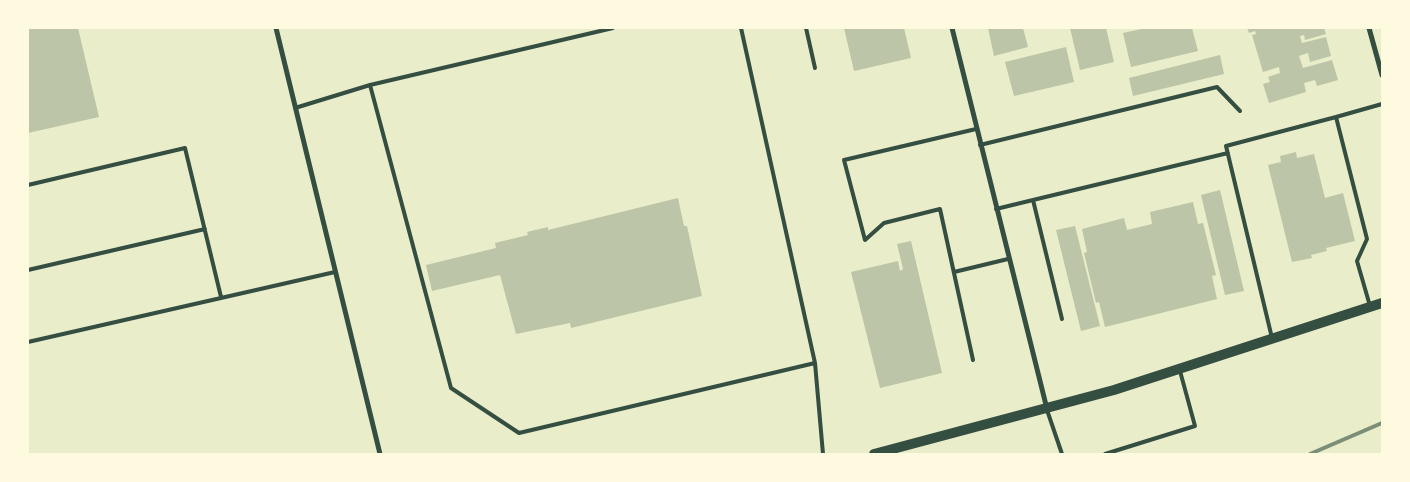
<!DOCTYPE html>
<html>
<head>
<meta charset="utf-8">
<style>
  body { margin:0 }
  #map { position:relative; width:1410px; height:482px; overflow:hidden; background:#e9edc9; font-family:Barlow,sans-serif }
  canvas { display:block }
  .frame { position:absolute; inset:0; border:29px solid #fefae0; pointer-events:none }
</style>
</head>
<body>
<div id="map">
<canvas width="1410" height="482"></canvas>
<div class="frame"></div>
</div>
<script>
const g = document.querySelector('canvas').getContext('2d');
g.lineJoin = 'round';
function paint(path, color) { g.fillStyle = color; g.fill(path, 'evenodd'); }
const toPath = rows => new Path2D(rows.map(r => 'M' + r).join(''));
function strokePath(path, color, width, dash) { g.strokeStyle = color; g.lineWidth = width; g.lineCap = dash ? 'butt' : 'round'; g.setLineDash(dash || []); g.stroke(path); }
paint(toPath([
  [28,28,78,28,99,117,28,133],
  [844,28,904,28,911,58,854,71],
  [988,28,1023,28,1028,47,994,56],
  [1070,28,1106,28,1114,62,1080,70],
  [1146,28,1192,28,1198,51,1131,67,1123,33],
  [1247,28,1324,28,1326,34,1305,40,1304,35,1300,36,1302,43,1326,37,1331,56,1310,62,1308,53,1299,56,1303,68,1332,60,1338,80,1317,86,1315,80,1304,83,1306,92,1269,103,1263,84,1270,82,1268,77,1280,73,1279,67,1263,72,1252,35,1256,34,1255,31,1249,33],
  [1066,47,1074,82,1014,96,1005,62],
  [1220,55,1224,74,1133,96,1129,78],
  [1296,152,1297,158,1314,154,1325,198,1343,193,1355,241,1326,248,1327,251,1311,255,1312,258,1292,262,1268,165,1281,162,1280,156],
  [1220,190,1244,291,1225,295,1201,195],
  [678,198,684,226,687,226,702,296,571,328,570,323,516,334,500,275,432,291,426,265,496,248,495,243,528,235,527,232,548,227,548,230],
  [1193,202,1198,224,1203,223,1216,275,1212,276,1217,299,1105,327,1099,302,1096,303,1084,253,1087,252,1082,229,1124,218,1127,230,1152,224,1150,212],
  [1075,226,1100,326,1081,331,1056,230],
  [911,241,942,373,880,388,851,272,898,261,900,271,903,269,897,244]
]), '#bcc5a7');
strokePath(toPath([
  [741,28,815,363,823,454],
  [806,28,815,68],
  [370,85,451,388,519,433,815,363],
  [295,108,370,85,613,28],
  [1336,117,1382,104],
  [980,145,1217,87,1240,111],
  [28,185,185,148,221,297],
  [996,209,1033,200],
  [28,270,205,229],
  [954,272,1008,259],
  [1062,319,1033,200,1228,153],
  [1272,338,1226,146,1336,117,1367,239,1357,261,1370,306],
  [28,342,335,272],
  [973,360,940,209,884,223,865,240,844,160,976,129],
  [1047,410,1062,454],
  [1105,454,1195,426,1180,371]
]), '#344e41', 4);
strokePath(toPath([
  [276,28,380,454],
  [952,28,1047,409],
  [1369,28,1382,75]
]), '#344e41', 5);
strokePath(toPath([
  [874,454,1114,390,1382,303]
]), '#344e41', 10);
strokePath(toPath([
  [1310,454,1382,423]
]), '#7c8e77', 4);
</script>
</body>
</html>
